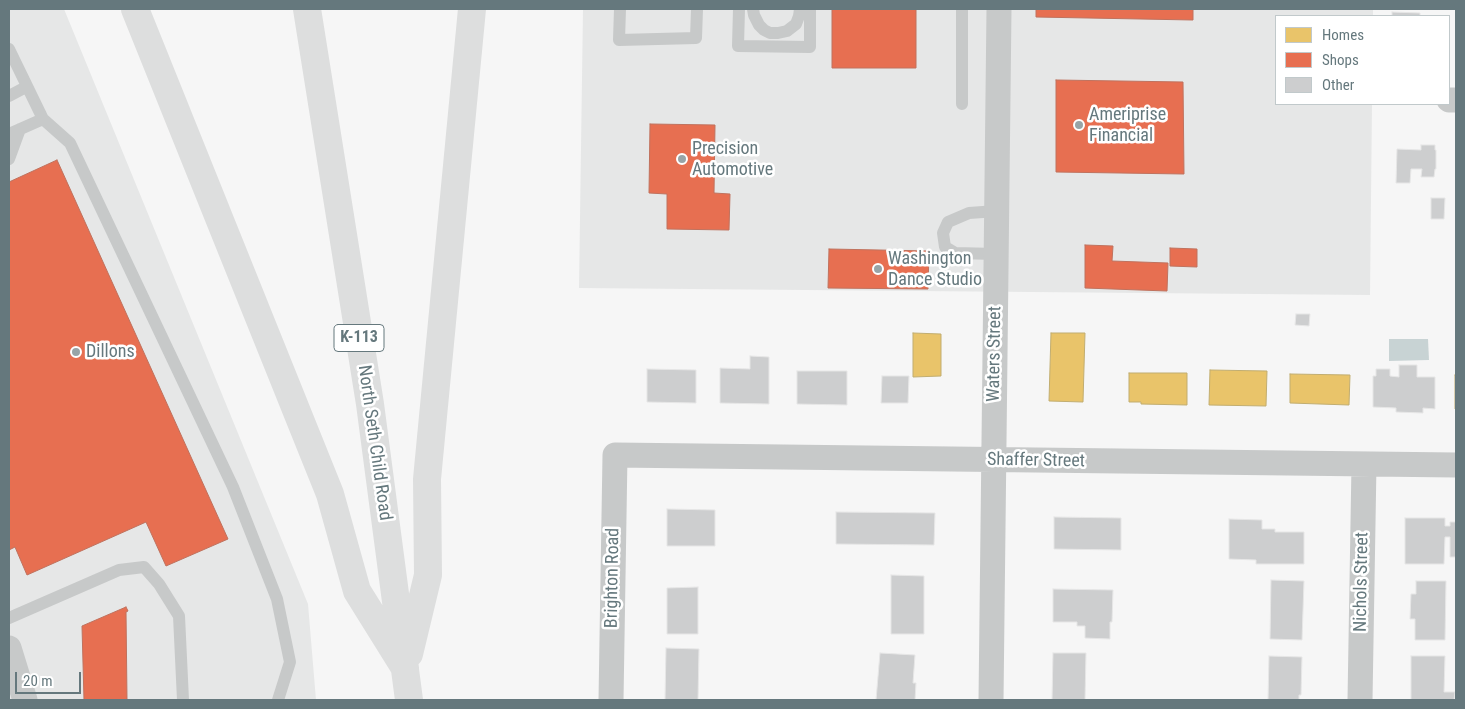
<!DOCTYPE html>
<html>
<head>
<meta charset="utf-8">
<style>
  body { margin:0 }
  #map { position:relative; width:1465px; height:709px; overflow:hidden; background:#f6f6f6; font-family:"Roboto Condensed",sans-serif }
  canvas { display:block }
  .frame { position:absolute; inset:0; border:10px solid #65787d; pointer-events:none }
  .legend { position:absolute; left:1275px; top:15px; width:175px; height:90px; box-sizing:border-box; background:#fff; border:1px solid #c1c9cb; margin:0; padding:6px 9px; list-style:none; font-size:15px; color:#65787d }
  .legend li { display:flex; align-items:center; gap:10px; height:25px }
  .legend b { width:25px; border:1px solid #c1c9cb }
  .scale { position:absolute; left:15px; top:672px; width:66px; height:22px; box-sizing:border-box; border:2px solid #65787d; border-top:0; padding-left:6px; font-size:15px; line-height:18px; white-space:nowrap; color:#65787d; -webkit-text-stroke:4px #fff; paint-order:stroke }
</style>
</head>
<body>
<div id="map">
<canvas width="1465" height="709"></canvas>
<div class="frame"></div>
<ul class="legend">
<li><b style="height:14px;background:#e9c46a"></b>Homes</li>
<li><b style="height:14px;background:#e76f51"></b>Shops</li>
<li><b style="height:14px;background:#cdcecf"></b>Other</li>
</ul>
<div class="scale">20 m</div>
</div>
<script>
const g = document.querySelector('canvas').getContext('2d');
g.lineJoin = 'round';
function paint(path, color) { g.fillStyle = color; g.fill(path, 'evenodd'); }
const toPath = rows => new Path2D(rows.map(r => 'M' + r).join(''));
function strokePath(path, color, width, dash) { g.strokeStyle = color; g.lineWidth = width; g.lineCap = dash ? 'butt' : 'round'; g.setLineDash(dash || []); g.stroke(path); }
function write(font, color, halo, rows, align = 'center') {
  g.font = font + ' "Roboto Condensed",sans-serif'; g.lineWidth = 5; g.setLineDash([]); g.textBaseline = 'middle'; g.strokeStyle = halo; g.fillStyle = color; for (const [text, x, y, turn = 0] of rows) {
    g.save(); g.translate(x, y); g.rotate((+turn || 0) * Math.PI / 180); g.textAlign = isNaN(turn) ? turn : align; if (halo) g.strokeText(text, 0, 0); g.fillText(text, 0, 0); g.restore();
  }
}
paint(toPath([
  [9,9,64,9,308,604,316,700,9,700],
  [583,9,1373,9,1373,16,1276,16,1276,104,1372,104,1370,295,579,288]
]), '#e6e7e7');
paint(toPath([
  [1389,339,1428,339,1429,360,1389,361]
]), '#c8d3d4');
const homes = toPath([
  [913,333,941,334,941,376,913,377,913,333],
  [1051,333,1085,333,1083,402,1049,401,1051,333],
  [1210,370,1267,371,1266,406,1209,405,1210,370],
  [1129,373,1187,373,1187,405,1141,404,1141,402,1129,402,1129,373],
  [1290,374,1350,375,1349,405,1290,403,1290,374],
  [1455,375,1456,375,1456,409,1455,409,1455,375]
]);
paint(homes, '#e9c46a');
strokePath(homes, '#c1ad70', 1);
const shops = toPath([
  [832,9,916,9,916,68,832,68,832,9],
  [1036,9,1193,9,1193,20,1036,17,1036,9],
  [1056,80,1183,82,1184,174,1056,172,1056,80],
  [650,124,715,125,714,193,730,194,729,230,667,229,667,194,649,193,650,124],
  [57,160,228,539,166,566,146,522,27,575,15,547,9,550,9,182,57,160],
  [1085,245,1113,246,1112,261,1168,263,1167,291,1085,288,1085,245],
  [1170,248,1197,249,1197,267,1170,266,1170,248],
  [829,249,929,251,928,289,828,288,829,249],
  [126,607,128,611,126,612,127,700,84,700,82,626,126,607]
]);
paint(shops, '#e76f51');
strokePath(shops, '#c0725e', 1);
const building = toPath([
  [1392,12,1420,13,1420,16,1392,16,1392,12],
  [1421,145,1435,145,1435,150,1436,150,1436,169,1435,169,1434,177,1421,177,1422,169,1411,169,1410,183,1396,183,1397,149,1421,150,1421,145],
  [1431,198,1445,198,1444,219,1431,219,1431,198],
  [1296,314,1310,314,1309,326,1295,325,1296,314],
  [750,356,769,357,769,404,720,403,720,368,750,369,750,356],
  [1399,365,1417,365,1417,377,1435,377,1435,409,1423,408,1423,413,1396,412,1396,408,1373,407,1373,376,1376,376,1376,369,1390,369,1390,376,1399,377,1399,365],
  [647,369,696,370,696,403,647,402,647,369],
  [797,371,847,371,847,405,797,404,797,371],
  [882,376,909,376,908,403,881,403,882,376],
  [667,509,715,510,715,546,667,546,667,509],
  [836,512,935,513,934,545,836,544,836,512],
  [1054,517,1121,518,1121,550,1054,549,1054,517],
  [1405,518,1445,518,1445,526,1450,526,1450,522,1456,522,1456,557,1450,557,1450,537,1445,537,1444,564,1405,564,1405,518],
  [1229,519,1262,520,1262,529,1275,529,1275,532,1304,532,1304,564,1256,564,1256,560,1229,559,1229,519],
  [891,575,924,576,924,634,891,634,891,575],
  [1271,580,1304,581,1302,640,1270,639,1271,580],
  [1416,581,1446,581,1445,640,1415,640,1415,619,1410,619,1411,594,1416,594,1416,581],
  [698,587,698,634,667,634,667,588,698,587],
  [1053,589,1113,590,1112,622,1110,622,1110,639,1085,638,1085,626,1077,626,1077,622,1053,622,1053,589],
  [666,648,699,649,698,700,665,700,666,648],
  [880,653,915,655,913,683,916,683,915,700,876,700,880,653],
  [1053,653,1086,653,1085,700,1052,700,1053,653],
  [1269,656,1302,657,1301,695,1299,695,1299,700,1268,700,1269,656],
  [1411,656,1445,656,1444,692,1455,692,1454,700,1411,700,1411,656]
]);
paint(building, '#cdcecf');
strokePath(building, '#e6e6e6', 1);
strokePath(toPath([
  [620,9,619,40,696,38,697,9],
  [739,9,738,46,810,47,810,9],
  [753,9,754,15,759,25,764,30,770,33,778,33,787,31,796,24,799,16,800,9],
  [9,49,43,119,70,143,233,487,277,599,290,662,278,700],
  [9,96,26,87],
  [962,104,962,9],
  [9,134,43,119],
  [9,159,20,129],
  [996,254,955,253,945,247,943,233,948,222,969,213,997,211],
  [9,618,119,570,144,567,159,584,179,616,183,700]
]), '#c7c9c9', 12);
strokePath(toPath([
  [1449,100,1456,100],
  [9,648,25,700],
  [611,700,615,455,1456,465],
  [991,700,999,9],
  [1360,700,1364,464]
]), '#c7c9c9', 25);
strokePath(toPath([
  [135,9,330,494,357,591,405,668],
  [307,9,370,404,409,700],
  [409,654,428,575,427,479,472,9]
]), '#dddede', 28);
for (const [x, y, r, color] of [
  [1079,125,5,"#98a4a7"],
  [682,159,5,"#98a4a7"],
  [878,269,5,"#98a4a7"],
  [76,352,5,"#98a4a7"]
]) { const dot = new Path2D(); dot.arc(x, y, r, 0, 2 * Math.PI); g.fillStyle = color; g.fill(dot); strokePath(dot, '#fff', 2); }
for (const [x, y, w] of [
  [359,338,50]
]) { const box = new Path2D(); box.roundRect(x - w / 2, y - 13.5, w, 27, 4); g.fillStyle = '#fff'; g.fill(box); strokePath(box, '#65787d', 1); }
write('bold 16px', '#65787d', null, [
  ["K-113",359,338]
]);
write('18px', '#65787d', '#fff', [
  ["Ameriprise",1089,115],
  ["Financial",1089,136],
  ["Precision",692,149],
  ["Automotive",692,170],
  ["Washington",888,259],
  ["Dance Studio",888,280],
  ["Dillons",86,352]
], 'left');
write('18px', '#65787d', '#fff', [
  ["Waters Street",995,354,-89],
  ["North Seth Child Road",374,443,82],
  ["Shaffer Street",1036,461,1],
  ["Brighton Road",613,578,-89],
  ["Nichols Street",1362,582,-89]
]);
</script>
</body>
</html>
